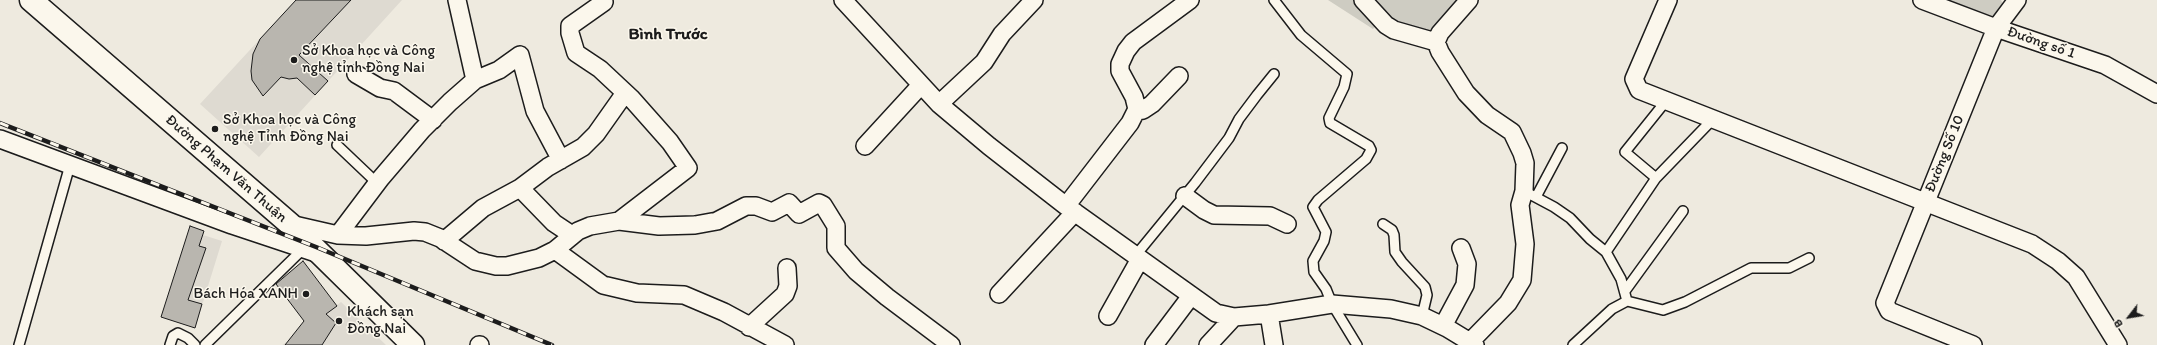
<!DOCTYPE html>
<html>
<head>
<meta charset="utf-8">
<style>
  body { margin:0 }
  #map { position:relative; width:2157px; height:345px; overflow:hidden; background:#eeeadf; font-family:Itim,sans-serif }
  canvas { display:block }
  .north { position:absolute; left:2109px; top:297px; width:40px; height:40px; -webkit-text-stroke:3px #fbf7ec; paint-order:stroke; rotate:239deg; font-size:11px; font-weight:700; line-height:16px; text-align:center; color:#1c1c1c }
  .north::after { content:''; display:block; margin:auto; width:14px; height:18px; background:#1c1c1c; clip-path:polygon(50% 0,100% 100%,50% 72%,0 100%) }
</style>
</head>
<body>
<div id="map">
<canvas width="2157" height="345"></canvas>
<div class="north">B</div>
</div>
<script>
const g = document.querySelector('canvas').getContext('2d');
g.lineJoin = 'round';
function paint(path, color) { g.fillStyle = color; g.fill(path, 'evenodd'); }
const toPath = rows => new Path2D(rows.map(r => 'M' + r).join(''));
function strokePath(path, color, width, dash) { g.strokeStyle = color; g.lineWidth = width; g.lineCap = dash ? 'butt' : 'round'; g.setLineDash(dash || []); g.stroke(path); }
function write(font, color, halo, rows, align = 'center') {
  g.font = font + ' Itim,sans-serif'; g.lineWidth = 3; g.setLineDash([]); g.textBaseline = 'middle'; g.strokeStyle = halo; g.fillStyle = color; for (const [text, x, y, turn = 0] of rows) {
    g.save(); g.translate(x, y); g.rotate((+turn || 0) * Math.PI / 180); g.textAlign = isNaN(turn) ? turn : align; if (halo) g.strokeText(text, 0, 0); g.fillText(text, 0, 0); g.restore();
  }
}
paint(toPath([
  [296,0,402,0,259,157,200,104],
  [190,226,204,231,203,235,222,241,195,328,161,317],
  [341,302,386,345,282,345,287,342,297,329,301,333]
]), '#dedad1');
paint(toPath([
  [1328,0,1462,0,1433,35,1378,23,1373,29],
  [1937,0,2001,0,2004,6,1994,22]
]), '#ceccc2');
const building = toPath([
  [296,0,351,0,299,55,328,81,315,95,297,78,289,79,281,77,263,96,252,80,251,71,253,54,260,39,296,0],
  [190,226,204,231,199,246,206,248,188,300,202,304,195,328,161,317,190,226],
  [303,261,337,306,326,314,336,323,322,345,285,345,304,321,276,284,303,261]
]);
paint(building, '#b9b6af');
strokePath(building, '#1c1c1c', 1);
const lane = toPath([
  [1274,0,1301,35,1347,74,1344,87,1329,118,1330,123,1369,146,1371,150,1366,159,1318,200,1313,207,1326,232,1324,241,1313,261,1314,272,1326,289,1332,304,1357,345],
  [337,145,377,183],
  [1656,178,1625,152,1666,101],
  [1524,191,1554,207,1570,218,1590,239,1606,252,1621,279,1627,301],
  [1536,197,1562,148],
  [1383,224,1392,230,1394,235,1395,252,1402,262,1425,287,1427,295,1422,316],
  [1606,252,1656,178,1713,119],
  [1136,255,1195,183,1229,138,1239,119,1257,95,1274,74],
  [1625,291,1683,211],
  [19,345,70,165],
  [170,345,173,336,178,333,188,338,195,345],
  [205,345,303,249],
  [1573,345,1612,309,1627,301,1663,310,1685,302,1751,268,1789,268,1809,258]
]);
const street = toPath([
  [457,0,475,80],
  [843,0,939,104,989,146,1066,206,1216,313,1234,317,1269,314,1332,304,1391,309,1422,316,1447,328,1475,345],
  [1363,0,1386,25,1394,30,1436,42],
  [1469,0,1440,33,1436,42,1440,52,1466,93,1487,115,1512,132,1522,153,1525,163,1524,191,1520,205,1525,244,1522,280,1508,303,1470,342],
  [1668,0,1634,79,1639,90,2032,244,2058,261,2076,277,2118,345],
  [1922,0,1996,28,2105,65,2157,94],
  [604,2,570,26,570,33,576,53,600,69,631,98,670,142,688,168,619,221],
  [356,74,380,88,394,91,433,120],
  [939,104,984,62,1002,34,1034,0],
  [1136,111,1143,110,1152,104,1179,76],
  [0,139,232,225,319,254],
  [865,146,921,85],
  [1185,196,1204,210,1214,215,1270,216,1287,224],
  [1066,206,1130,123,1137,109,1134,97,1120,71,1120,64,1126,51,1133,42,1190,0],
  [290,224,338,235,366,236,414,231,425,232,440,238,475,261,496,266,507,266,539,258,555,250,578,231,590,226,619,221,659,226,695,225,717,221,746,206,756,206,772,212,789,203,799,214,819,203,823,205,836,226,836,248,856,271,887,297,951,345],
  [338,235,381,178,422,130,450,102,475,80,499,70,520,55,535,111,561,160],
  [572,235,554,223,520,188,548,167,583,147,596,134,625,93],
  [444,241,483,208,520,188],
  [555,250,603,285,637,293,684,295,724,312,785,345],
  [999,294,1075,212],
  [1269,314,1274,345],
  [1108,316,1140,259],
  [1443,326,1465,285,1467,264,1461,248],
  [749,327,785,294,788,286,787,268],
  [479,345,480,345],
  [1154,345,1191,296],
  [1208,345,1234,317],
  [1973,345,1889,311,1885,303,1996,28,2017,0]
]);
const primary = toPath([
  [31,0,290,224,413,345]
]);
strokePath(lane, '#1c1c1c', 12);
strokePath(street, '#1c1c1c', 20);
strokePath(primary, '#1c1c1c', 25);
strokePath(lane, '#fbf7ec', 9);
strokePath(street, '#fbf7ec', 17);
strokePath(primary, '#fbf7ec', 22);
const rail = toPath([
  [0,123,316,247,552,345]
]);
strokePath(rail, '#1c1c1c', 4.5);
strokePath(rail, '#fbf7ec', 3, [9]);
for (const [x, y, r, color] of [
  [294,60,4,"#1c1c1c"],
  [215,129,4,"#1c1c1c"],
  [306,294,4,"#1c1c1c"],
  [339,321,4,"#1c1c1c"]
]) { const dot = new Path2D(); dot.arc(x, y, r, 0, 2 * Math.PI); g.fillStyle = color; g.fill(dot); strokePath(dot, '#fbf7ec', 1.5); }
write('15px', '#1c1c1c', '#fbf7ec', [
  ["Đường số 1",2041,43,19],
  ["Đường Số 10",1945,154,-68],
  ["Đường Phạm Văn Thuận",226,169,41]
]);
write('15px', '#1c1c1c', '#fbf7ec', [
  ["Sở Khoa học và Công",302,51],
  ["nghệ tỉnh Đồng Nai",302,68],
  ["Sở Khoa học và Công",223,120],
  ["nghệ Tỉnh Đồng Nai",223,137],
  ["Bách Hóa XANH",298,294,"right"],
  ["Khách sạn",347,312],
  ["Đồng Nai",347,329]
], 'left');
write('bold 17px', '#1c1c1c', '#fbf7ec', [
  ["Bình Trước",668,35]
]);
</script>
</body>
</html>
